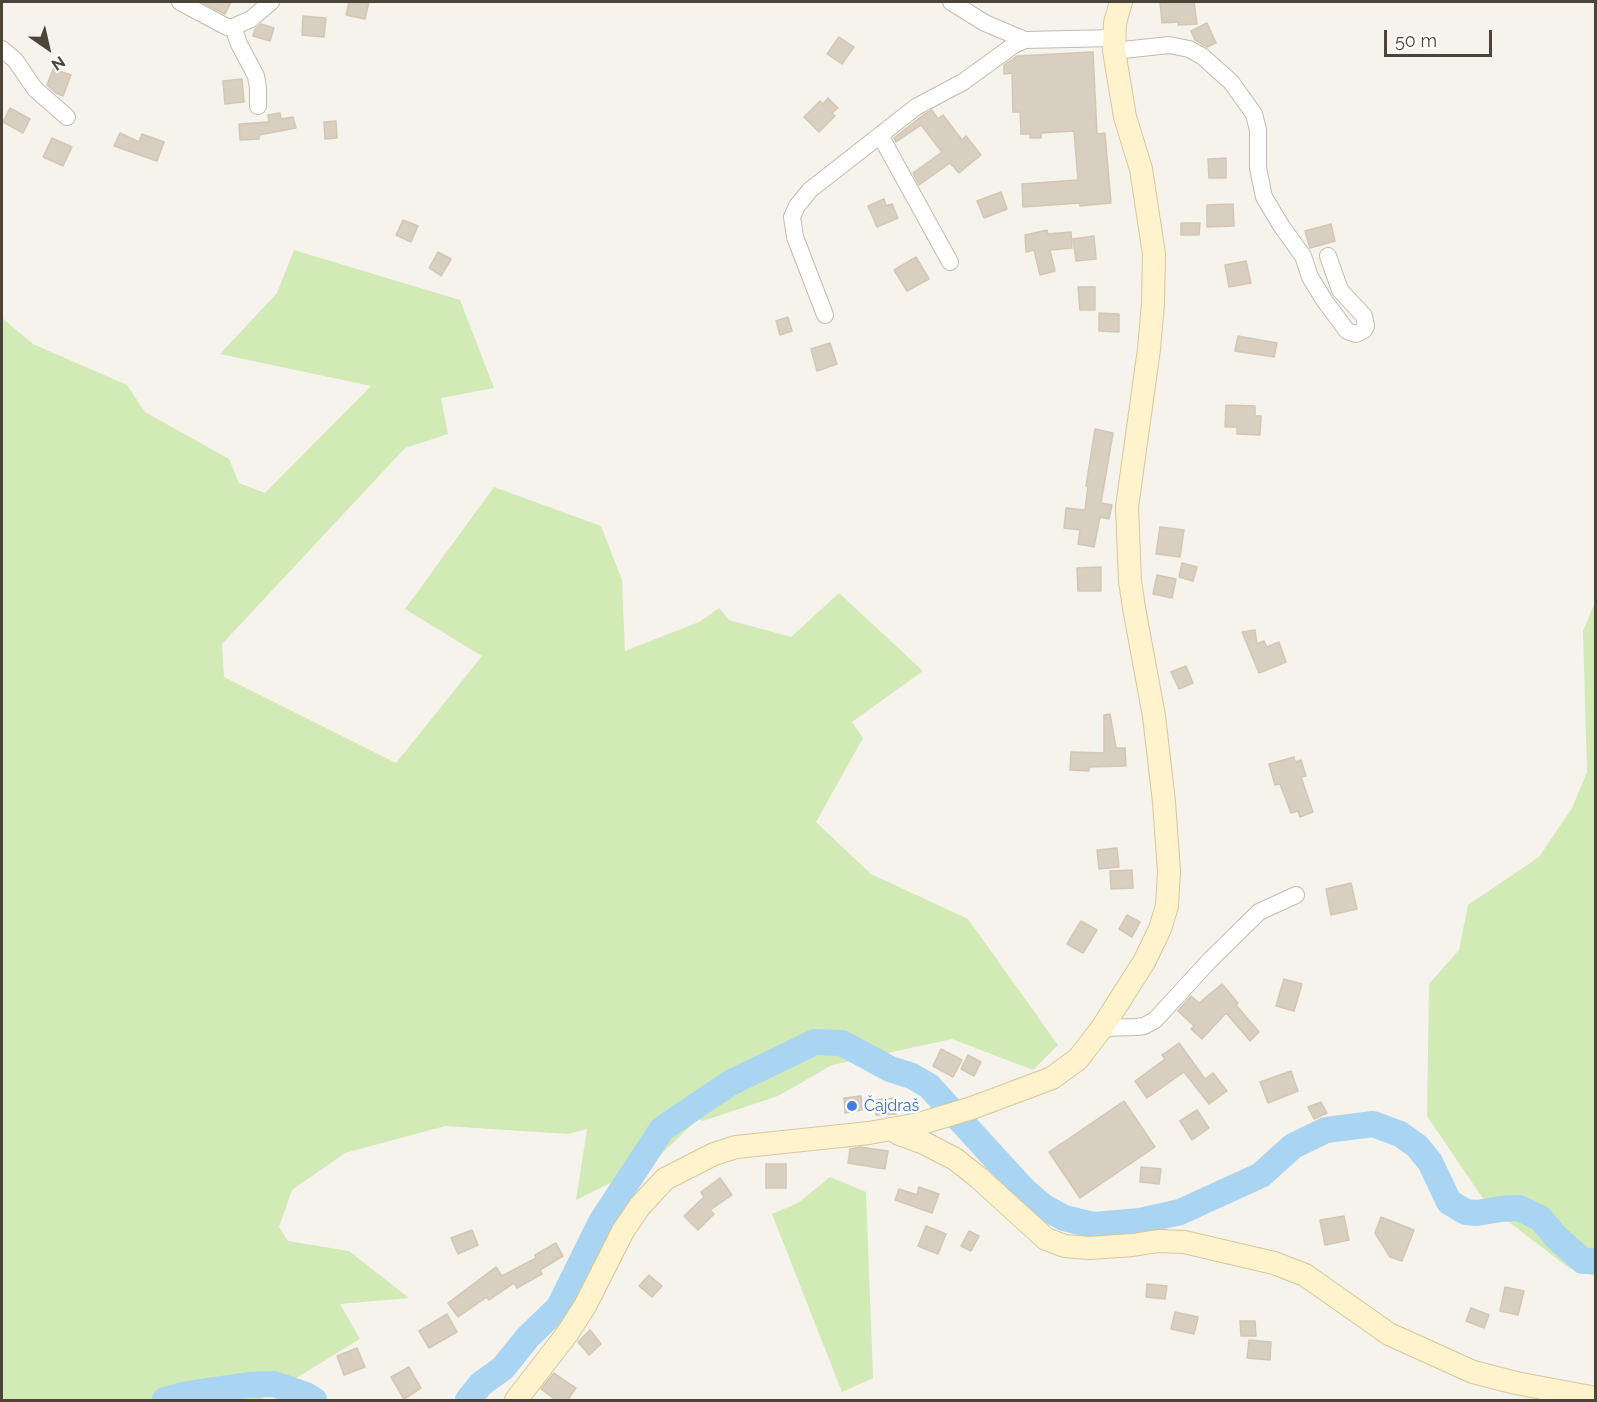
<!DOCTYPE html>
<html>
<head>
<meta charset="utf-8">
<style>
  body { margin:0 }
  #map { position:relative; width:1597px; height:1402px; overflow:hidden; background:#f6f3ec; font-family:Raleway,sans-serif }
  canvas { display:block }
  .frame { position:absolute; inset:0; border:3px solid #4b4439; pointer-events:none }
  .north { position:absolute; left:18px; top:18px; width:60px; height:60px; -webkit-text-stroke:4px #fff; paint-order:stroke; rotate:146deg; font-size:16px; font-weight:700; line-height:24px; text-align:center; color:#4b4439 }
  .north::after { content:''; display:block; margin:auto; width:21px; height:27px; background:#4b4439; clip-path:polygon(50% 0,100% 100%,50% 72%,0 100%) }
  .scale { position:absolute; left:1384px; top:30px; width:108px; height:27px; box-sizing:border-box; border:3px solid #4b4439; border-top:0; padding-left:8px; font-size:18px; line-height:21px; white-space:nowrap; color:#4b4439; -webkit-text-stroke:4px #fff; paint-order:stroke }
</style>
</head>
<body>
<div id="map">
<canvas width="1597" height="1402"></canvas>
<div class="frame"></div>
<div class="north">N</div>
<div class="scale">50 m</div>
</div>
<script>
const g = document.querySelector('canvas').getContext('2d');
g.lineJoin = 'round';
function paint(path, color) { g.fillStyle = color; g.fill(path, 'evenodd'); }
const toPath = rows => new Path2D(rows.map(r => 'M' + r).join(''));
function strokePath(path, color, width, dash) { g.strokeStyle = color; g.lineWidth = width; g.lineCap = dash ? 'butt' : 'round'; g.setLineDash(dash || []); g.stroke(path); }
function write(font, color, halo, rows, align = 'center') {
  g.font = font + ' Raleway,sans-serif'; g.lineWidth = 4.5; g.setLineDash([]); g.textBaseline = 'middle'; g.strokeStyle = halo; g.fillStyle = color; for (const [text, x, y, turn = 0] of rows) {
    g.save(); g.translate(x, y); g.rotate((+turn || 0) * Math.PI / 180); g.textAlign = isNaN(turn) ? turn : align; if (halo) g.strokeText(text, 0, 0); g.fillText(text, 0, 0); g.restore();
  }
}
paint(toPath([
  [294,250,460,300,494,388,441,398,448,434,405,448,222,644,224,677,396,763,482,656,405,609,494,487,601,526,622,580,625,651,699,622,719,608,729,620,791,637,839,593,923,671,852,722,863,738,816,822,871,874,968,919,1058,1045,1033,1070,952,1039,832,1065,778,1096,703,1121,698,1119,653,1162,576,1200,587,1129,568,1134,445,1126,345,1153,292,1190,279,1227,288,1241,349,1251,409,1298,340,1304,360,1339,260,1400,2,1400,2,318,33,344,127,385,145,412,229,459,239,483,265,493,371,386,220,354,277,293],
  [1595,602,1595,1276,1569,1268,1488,1206,1427,1116,1429,984,1459,950,1468,905,1539,857,1572,808,1587,772,1583,631],
  [830,1177,866,1192,873,1378,842,1392,772,1214,798,1203]
]), '#d2eab5');
strokePath(toPath([
  [165,1400,187,1394,248,1385,274,1384,306,1395,314,1400],
  [468,1400,481,1384,503,1368,528,1337,559,1307,601,1222,662,1129,730,1083,815,1042,842,1043,890,1069,912,1076,929,1086,1025,1191,1044,1207,1064,1218,1093,1225,1140,1221,1180,1212,1261,1175,1293,1146,1326,1130,1373,1124,1400,1134,1417,1146,1430,1162,1449,1202,1466,1212,1477,1213,1501,1209,1519,1208,1540,1218,1556,1237,1583,1261,1596,1261]
]), '#a9d4f2', 26);
const building = toPath([
  [201,2,231,2,225,14,201,2],
  [349,2,369,2,365,19,346,15,349,2],
  [1160,2,1194,2,1197,24,1178,25,1178,22,1162,23,1160,2],
  [303,16,326,18,324,37,302,35,303,16],
  [1207,23,1216,43,1207,47,1195,40,1191,31,1207,23],
  [261,24,274,28,270,41,253,36,255,29,261,24],
  [839,37,854,47,842,64,827,54,839,37],
  [1093,52,1097,134,1105,133,1111,203,1080,206,1080,203,1023,207,1022,184,1078,180,1074,131,1041,133,1041,138,1030,138,1030,134,1021,134,1020,112,1013,112,1012,73,1004,74,1004,65,1017,56,1093,52],
  [53,69,71,75,63,96,56,93,47,85,53,69],
  [242,79,244,102,225,104,223,81,242,79],
  [828,98,838,108,832,113,835,116,819,132,804,117,820,101,823,104,828,98],
  [10,108,30,119,23,133,3,122,10,108],
  [932,110,938,119,943,115,962,140,966,136,981,155,959,173,950,163,919,185,913,173,942,152,921,125,896,142,894,138,922,116,932,110],
  [280,113,281,119,293,117,296,128,259,135,259,139,240,140,239,124,269,122,268,115,280,113],
  [336,121,337,138,325,139,324,122,336,121],
  [120,133,139,142,142,134,164,142,157,161,114,146,120,133],
  [52,138,72,147,63,166,43,157,52,138],
  [1226,158,1226,178,1209,178,1208,159,1226,158],
  [1001,192,1007,209,984,218,977,201,1001,192],
  [884,199,886,206,892,204,898,218,877,227,868,206,884,199],
  [1233,204,1234,226,1207,227,1207,205,1233,204],
  [403,220,418,226,411,242,396,235,403,220],
  [1181,223,1200,223,1199,235,1181,235,1181,223],
  [1331,224,1335,241,1310,248,1305,231,1331,224],
  [1047,230,1048,234,1071,232,1072,248,1050,250,1055,271,1040,275,1034,250,1026,252,1025,235,1047,230],
  [1094,236,1096,259,1076,261,1073,239,1094,236],
  [438,252,451,259,441,276,429,268,438,252],
  [916,257,929,279,907,291,894,270,916,257],
  [1246,261,1251,283,1229,287,1225,265,1246,261],
  [1078,287,1095,287,1095,310,1080,310,1078,287],
  [1099,313,1119,314,1119,332,1099,331,1099,313],
  [788,317,792,331,780,335,776,321,788,317],
  [1238,336,1277,343,1274,357,1235,351,1238,336],
  [830,343,837,364,817,371,811,349,830,343],
  [1226,405,1255,406,1255,416,1261,416,1260,435,1237,434,1237,427,1225,427,1226,405],
  [1095,429,1113,433,1101,503,1112,505,1109,519,1100,517,1094,547,1078,544,1080,530,1064,528,1066,508,1085,510,1088,486,1086,486,1095,429],
  [1160,527,1184,530,1180,557,1156,554,1160,527],
  [1182,563,1197,567,1193,581,1179,577,1182,563],
  [1101,567,1101,591,1078,591,1077,568,1101,567],
  [1157,575,1176,579,1172,598,1153,594,1157,575],
  [1255,630,1257,644,1264,641,1267,647,1279,642,1286,662,1259,673,1242,632,1255,630],
  [1186,666,1193,683,1179,689,1171,672,1186,666],
  [1110,714,1116,748,1125,748,1126,766,1089,767,1089,771,1070,770,1071,752,1104,753,1104,715,1110,714],
  [1294,757,1295,762,1301,760,1306,776,1301,777,1313,812,1300,817,1298,811,1291,813,1280,784,1275,785,1269,764,1294,757],
  [1117,848,1119,867,1099,869,1097,850,1117,848],
  [1132,870,1133,888,1111,889,1110,871,1132,870],
  [1351,883,1357,909,1331,915,1326,889,1351,883],
  [1127,915,1140,922,1132,937,1119,929,1127,915],
  [1081,921,1097,930,1083,953,1067,944,1081,921],
  [1284,979,1302,984,1294,1011,1276,1006,1284,979],
  [1222,984,1238,1003,1236,1005,1259,1032,1250,1041,1226,1013,1202,1039,1191,1029,1194,1026,1178,1011,1191,996,1199,1003,1222,984],
  [1179,1043,1205,1079,1213,1073,1227,1091,1209,1104,1184,1072,1147,1098,1135,1081,1165,1059,1162,1055,1179,1043],
  [941,1049,962,1060,953,1077,933,1066,941,1049],
  [968,1055,981,1062,974,1076,961,1069,968,1055],
  [1291,1071,1298,1091,1268,1103,1260,1082,1291,1071],
  [861,1096,862,1110,845,1113,844,1098,861,1096],
  [895,1098,896,1114,876,1115,874,1100,895,1098],
  [1124,1101,1155,1147,1080,1198,1049,1152,1124,1101],
  [1321,1102,1327,1113,1314,1119,1308,1107,1321,1102],
  [1197,1110,1209,1128,1192,1140,1180,1121,1197,1110],
  [860,1147,888,1151,885,1169,848,1163,850,1149,860,1147],
  [766,1164,786,1164,786,1188,766,1188,766,1164],
  [1141,1167,1161,1169,1159,1184,1140,1182,1141,1167],
  [720,1178,732,1195,710,1210,714,1214,698,1230,684,1216,704,1197,701,1192,720,1178],
  [919,1187,939,1194,932,1213,895,1200,899,1189,917,1195,919,1187],
  [1344,1216,1349,1240,1325,1245,1320,1220,1344,1216],
  [1381,1217,1414,1230,1402,1261,1390,1257,1375,1233,1381,1217],
  [926,1226,946,1234,938,1254,918,1246,926,1226],
  [472,1230,478,1245,458,1254,451,1238,472,1230],
  [969,1231,979,1236,971,1251,961,1246,969,1231],
  [556,1243,563,1256,540,1270,542,1274,517,1288,514,1283,489,1300,487,1297,458,1317,448,1303,496,1267,502,1276,536,1258,535,1255,556,1243],
  [649,1275,662,1286,652,1297,639,1286,649,1275],
  [1147,1284,1167,1286,1165,1299,1146,1297,1147,1284],
  [1505,1287,1524,1291,1518,1315,1500,1311,1505,1287],
  [1471,1308,1489,1315,1484,1328,1466,1321,1471,1308],
  [1175,1312,1198,1317,1194,1334,1171,1329,1175,1312],
  [447,1314,457,1332,429,1348,419,1331,447,1314],
  [1240,1321,1255,1321,1256,1336,1241,1336,1240,1321],
  [590,1330,601,1344,589,1355,578,1342,590,1330],
  [1249,1340,1271,1342,1270,1360,1247,1358,1249,1340],
  [357,1348,365,1367,344,1375,337,1356,357,1348],
  [409,1367,421,1388,404,1399,391,1377,409,1367],
  [554,1373,576,1388,567,1401,557,1401,541,1389,554,1373]
]);
paint(building, '#d8cfc1');
strokePath(building, '#d3c7b4', 1.5);
const minor = toPath([
  [180,2,227,27,233,27,251,19,271,2],
  [951,2,985,23,1025,40],
  [233,27,239,44,256,76,258,88,258,106],
  [2,49,15,60,35,89,67,117],
  [1114,51,1169,45,1189,49,1202,56,1231,82,1254,114,1258,130,1258,168,1264,197,1282,227,1303,256,1310,277,1324,300,1347,331,1356,334,1364,330,1366,326,1364,316,1340,290,1328,256],
  [880,135,950,262],
  [825,315,795,237,792,217,797,206,810,190,916,107,963,82,1014,45,1025,40,1114,38],
  [1102,1028,1136,1027,1144,1026,1155,1020,1210,960,1259,912,1296,895]
]);
const secondary = toPath([
  [893,1129,899,1134,924,1143,955,1159,979,1178,1046,1239,1065,1246,1090,1248,1133,1245,1158,1241,1184,1242,1274,1263,1305,1275,1389,1334,1473,1372,1516,1383,1596,1398],
  [516,1400,567,1334,585,1306,623,1231,640,1206,665,1179,714,1154,736,1147,869,1133,919,1124,972,1108,1052,1078,1078,1059,1102,1028,1144,962,1160,929,1167,906,1169,872,1164,802,1154,716,1134,608,1130,581,1127,507,1149,349,1153,303,1154,254,1141,169,1125,117,1114,51,1115,23,1121,2]
]);
strokePath(minor, '#c2bbae', 18);
strokePath(secondary, '#d6c79b', 24);
strokePath(minor, '#fff', 16);
strokePath(secondary, '#fff3cd', 22);
for (const [x, y, r, color] of [
  [852,1106,6,"#3f7fe0"]
]) { const dot = new Path2D(); dot.arc(x, y, r, 0, 2 * Math.PI); g.fillStyle = color; g.fill(dot); strokePath(dot, '#fff', 2); }
write('16px', '#366cbe', '#fff', [
  ["Čajdraš",864,1106]
], 'left');
</script>
</body>
</html>
